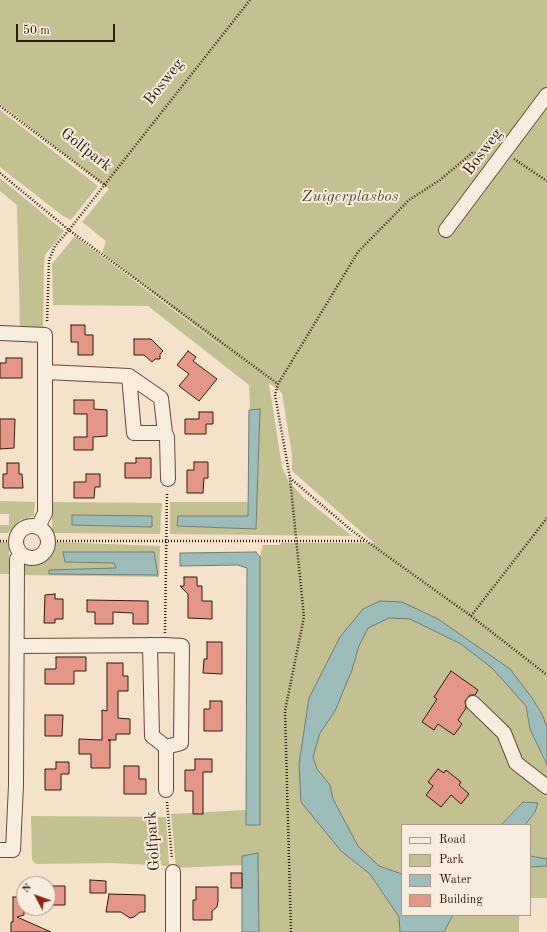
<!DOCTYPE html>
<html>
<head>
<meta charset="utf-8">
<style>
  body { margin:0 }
  #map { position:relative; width:547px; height:932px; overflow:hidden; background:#f4e2ca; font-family:"Old Standard TT",serif }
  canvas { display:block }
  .legend { position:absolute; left:401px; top:824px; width:130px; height:92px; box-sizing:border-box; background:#f8ecdd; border:1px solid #a99889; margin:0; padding:5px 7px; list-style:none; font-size:12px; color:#331b0a }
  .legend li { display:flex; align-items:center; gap:8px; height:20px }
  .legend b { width:20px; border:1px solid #a99889 }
  .north { position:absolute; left:16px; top:876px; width:40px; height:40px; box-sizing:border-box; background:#f8ecdd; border:1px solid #a99889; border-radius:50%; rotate:311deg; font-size:11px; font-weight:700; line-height:16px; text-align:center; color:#331b0a }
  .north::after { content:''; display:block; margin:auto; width:14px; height:18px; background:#8f2418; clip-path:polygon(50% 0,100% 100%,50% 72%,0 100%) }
  .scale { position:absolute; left:16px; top:24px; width:99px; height:18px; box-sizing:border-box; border:2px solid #331b0a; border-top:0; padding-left:5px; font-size:12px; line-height:14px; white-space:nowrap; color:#331b0a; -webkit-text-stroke:3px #f8ecdd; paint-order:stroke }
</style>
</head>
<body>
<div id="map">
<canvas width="547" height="932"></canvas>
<ul class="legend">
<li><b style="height:5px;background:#f8ecdd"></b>Road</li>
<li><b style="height:11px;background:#c3c191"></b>Park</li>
<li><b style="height:11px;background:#9cbdb9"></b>Water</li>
<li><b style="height:11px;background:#e49787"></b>Building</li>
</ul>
<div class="north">N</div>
<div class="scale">50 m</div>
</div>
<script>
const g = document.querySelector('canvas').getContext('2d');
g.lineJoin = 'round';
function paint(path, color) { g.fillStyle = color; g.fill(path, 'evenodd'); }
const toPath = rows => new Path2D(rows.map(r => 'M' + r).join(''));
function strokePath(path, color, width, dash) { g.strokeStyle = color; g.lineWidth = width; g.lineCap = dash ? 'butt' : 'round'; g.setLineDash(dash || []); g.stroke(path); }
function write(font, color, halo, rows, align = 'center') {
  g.font = font + ' "Old Standard TT",serif'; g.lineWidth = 4; g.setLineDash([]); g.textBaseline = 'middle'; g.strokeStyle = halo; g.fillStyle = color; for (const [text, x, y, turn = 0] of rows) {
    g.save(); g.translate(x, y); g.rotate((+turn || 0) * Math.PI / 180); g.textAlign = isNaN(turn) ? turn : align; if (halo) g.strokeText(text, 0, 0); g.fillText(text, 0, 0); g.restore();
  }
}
paint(toPath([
  [0,0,547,0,547,748,541,754,547,765,547,784,523,775,547,796,547,859,530,856,530,825,525,825,535,812,538,803,523,802,501,825,402,825,402,915,404,932,259,932,258,853,242,856,242,865,176,868,171,814,246,810,246,825,260,825,260,557,263,545,280,545,281,543,374,543,292,471,292,455,282,393,269,383,282,467,289,482,304,498,352,536,170,534,170,502,248,502,248,516,178,516,177,526,256,529,260,409,250,409,249,385,148,306,53,305,52,264,75,236,234,356,102,253,106,241,82,222,109,189,0,104],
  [0,110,98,186,71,220,63,216,0,167],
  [0,178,64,231,45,255,44,264,43,328,20,327,17,205,0,191],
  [0,501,35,502,34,516,20,520,8,533,0,533,0,525,9,525,9,514,0,514],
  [52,502,162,503,160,534,52,533],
  [72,515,151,516,152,527,72,525],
  [0,542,7,542,9,544,9,574,0,574],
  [54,542,160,546,159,577,23,575,23,563,40,561,49,554],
  [64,552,154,552,158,575,49,574,49,570,117,569,114,563,66,562],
  [31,816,166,817,169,866,112,863,36,864,32,860],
  [547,866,547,898,530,898,530,867],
  [453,915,519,915,519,932,444,932]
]), '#c3c191');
const water = toPath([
  [260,409,256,529,177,526,178,516,248,516,249,410,260,409],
  [72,515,152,516,152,527,72,525,72,515],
  [63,552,154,552,158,575,49,574,49,570,116,568,114,563,65,562,63,552],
  [256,552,260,557,260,825,246,825,247,568,238,565,180,566,180,553,256,552],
  [380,601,402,602,438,619,510,669,532,698,542,714,547,727,547,765,530,729,526,706,492,668,461,644,410,619,389,618,368,628,359,646,352,670,335,711,320,733,313,757,317,769,330,785,333,799,358,846,379,866,402,874,402,915,453,915,444,932,400,932,399,917,370,874,341,851,301,802,299,764,309,698,340,637,363,609,380,601],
  [523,802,538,803,535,812,525,825,501,825,523,802],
  [258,853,259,932,242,932,242,856,258,853],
  [530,856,547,859,547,866,530,867,530,856]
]);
paint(water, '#9cbdb9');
strokePath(water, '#727c73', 1);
const building = toPath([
  [71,325,85,325,85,335,93,335,93,355,78,355,78,342,71,342,71,325],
  [134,339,151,339,163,351,160,354,160,359,155,359,152,362,144,355,134,355,134,339],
  [188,351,196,357,193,361,217,379,199,401,179,386,189,374,177,365,188,351],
  [6,358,22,358,22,378,0,378,0,363,6,363,6,358],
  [74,400,94,400,94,409,107,410,107,436,93,437,93,450,74,450,74,437,87,437,87,414,74,414,74,400],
  [199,412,213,412,213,424,206,424,206,434,185,434,185,419,199,419,199,412],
  [0,419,15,419,14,448,0,449,0,419],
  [136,458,151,458,151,478,125,478,125,463,136,463,136,458],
  [194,462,208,462,208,478,204,478,203,493,187,493,187,470,194,470,194,462],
  [7,463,19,463,19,474,22,474,23,488,3,488,3,474,7,474,7,463],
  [86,474,100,474,100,487,95,487,94,498,74,498,74,482,86,482,86,474],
  [184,577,197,577,197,586,202,586,202,601,212,601,212,619,188,618,188,594,180,586,184,586,184,577],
  [55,594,55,599,63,599,63,619,55,619,55,623,44,623,45,595,55,594],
  [87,600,148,601,148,624,133,624,133,613,113,612,113,624,95,624,95,612,87,612,87,600],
  [207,642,222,642,222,674,203,673,204,659,207,659,207,642],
  [56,657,86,657,86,671,74,671,74,684,45,684,45,669,56,669,56,657],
  [107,663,123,663,123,676,128,676,128,691,118,691,118,718,130,719,130,734,116,734,116,740,108,740,110,740,110,768,91,768,91,754,79,754,79,739,102,740,102,710,107,711,107,663],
  [451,671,478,690,475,695,470,695,465,701,466,708,458,720,462,724,454,735,438,724,434,730,422,722,437,699,434,697,451,671],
  [210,701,222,701,222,731,204,731,204,709,210,709,210,701],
  [45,715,63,715,62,736,45,736,45,715],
  [195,759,212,759,212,772,203,772,203,814,193,814,193,791,185,791,185,770,195,770,195,759],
  [56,762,69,762,69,774,61,774,61,790,45,790,45,769,56,769,56,762],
  [124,766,139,766,139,779,146,779,146,794,124,794,124,766],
  [438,769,444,773,446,770,461,782,459,785,469,794,461,804,451,795,441,807,426,795,433,786,428,782,438,769],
  [231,873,242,873,242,888,231,888,231,873],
  [90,880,106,881,106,893,90,893,90,880],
  [48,886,65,886,65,905,48,905,48,886],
  [196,887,218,887,218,901,217,907,212,911,212,920,193,920,193,900,196,900,196,887],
  [109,894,145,895,145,912,140,912,134,917,130,918,121,912,106,912,109,894],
  [13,897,24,897,24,915,17,917,51,932,11,932,11,922,13,922,13,897]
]);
paint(building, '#e49787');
strokePath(building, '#331b0a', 1);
const street = toPath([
  [446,230,547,95],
  [0,333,45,335,45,513,38,527],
  [46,372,129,376,161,398,165,433,167,437,168,479],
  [129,376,134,433,165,433],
  '16 542a16 16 0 1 1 32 0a16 16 0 1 1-32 0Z',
  [18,646,165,645,182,646,181,743,166,747,152,736,150,645],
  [473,703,504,733,516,763,547,787],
  [166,747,166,790],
  [0,850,13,850,16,785,17,559,21,554],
  [173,872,173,932]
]);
strokePath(street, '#634d3a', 16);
strokePath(toPath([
  [250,0,69,230,278,384],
  [0,106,106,186],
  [514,159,547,181],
  [0,173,69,230,55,246,49,260,47,323],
  [290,478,351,530,471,616,547,675],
  [0,541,15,541],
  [48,541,364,541],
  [471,616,547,518],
  [165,633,167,492],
  [167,802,172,859],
  [291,932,285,711,304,617,290,478,275,395,278,384,358,252,409,200,440,180,472,153,487,153]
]), '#331b0a', 2.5, [1, 2]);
strokePath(street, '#f8ecdd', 14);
write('16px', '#331b0a', '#f8ecdd', [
  ["Bosweg",164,82,-52],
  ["Golfpark",86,150,38],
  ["Bosweg",483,152,-53],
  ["Golfpark",153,841,-94]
]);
write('italic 16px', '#5e4d32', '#f8ecdd', [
  ["Zuigerplasbos",350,197]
]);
</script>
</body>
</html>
